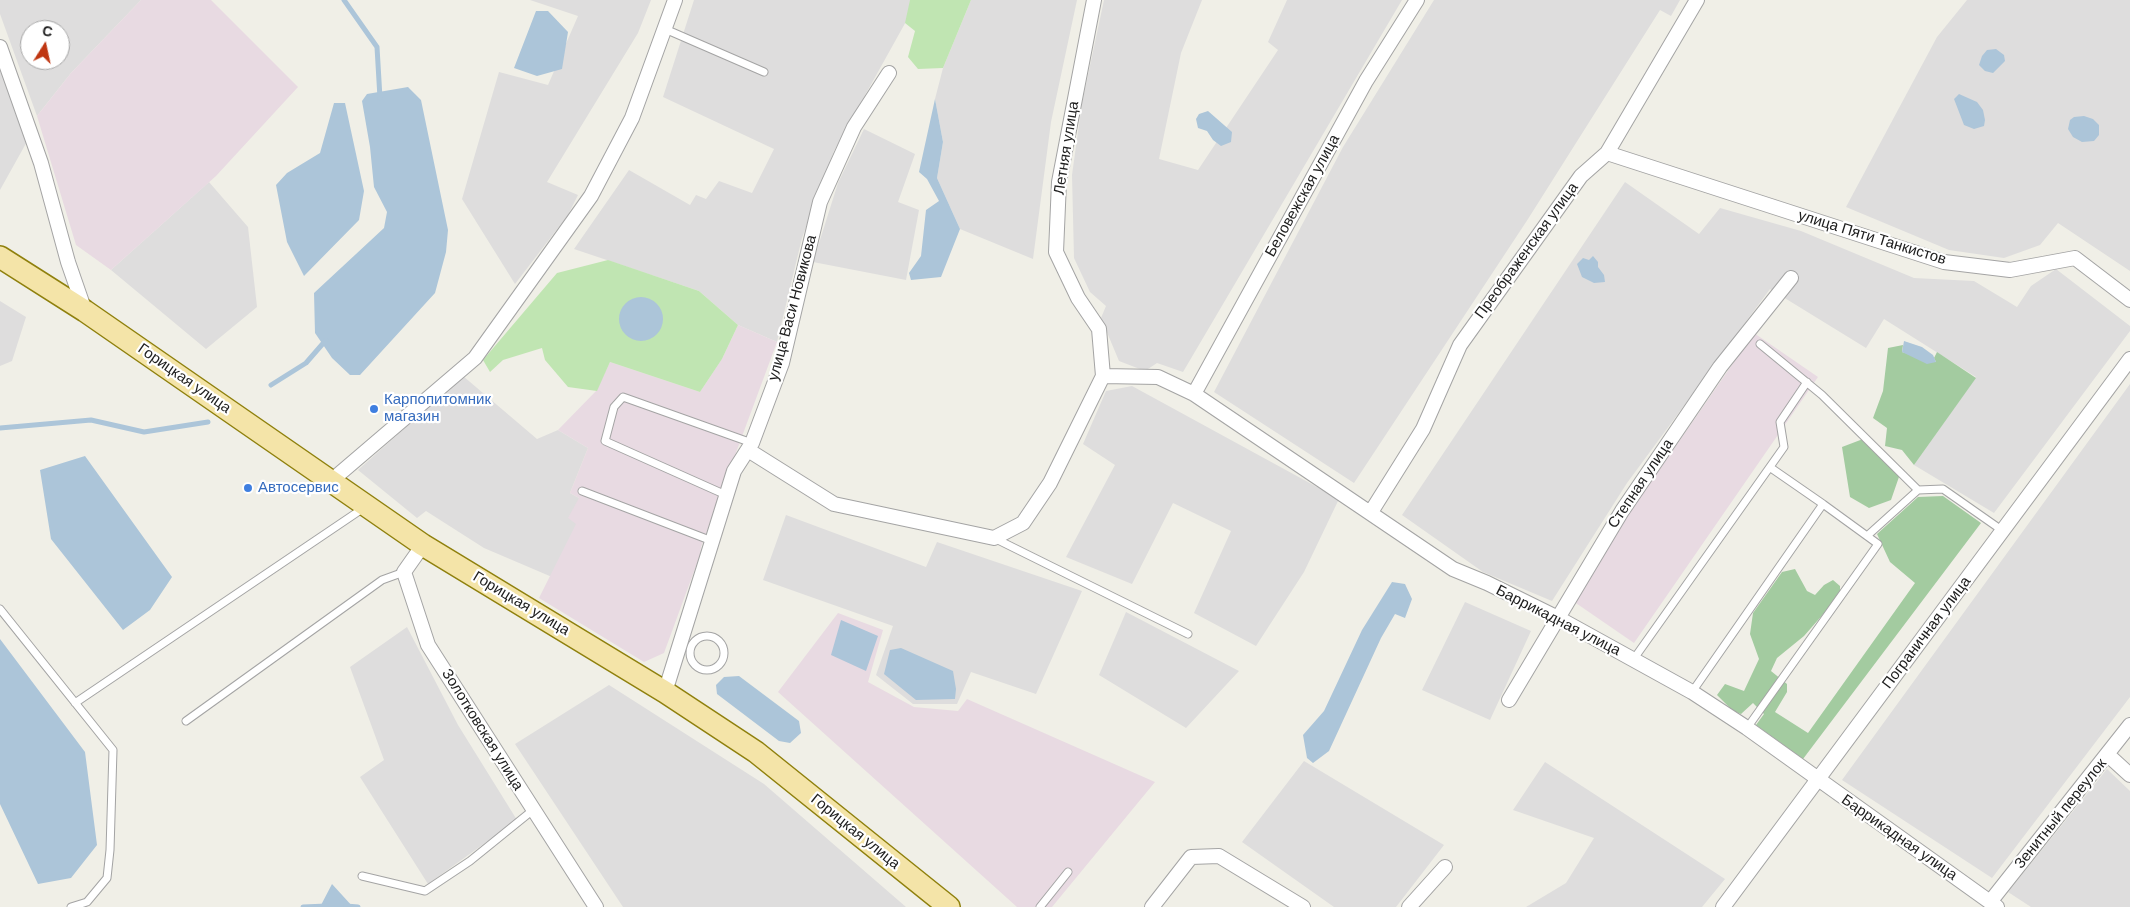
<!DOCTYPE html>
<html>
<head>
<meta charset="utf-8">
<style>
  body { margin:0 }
  #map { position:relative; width:2130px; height:907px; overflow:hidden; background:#f0efe7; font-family:"DM Sans",sans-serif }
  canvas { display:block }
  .north { position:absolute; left:20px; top:20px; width:50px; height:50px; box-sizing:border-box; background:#fff; border:1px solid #a6a6a6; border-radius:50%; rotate:10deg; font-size:14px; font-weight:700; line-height:20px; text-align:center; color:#202020 }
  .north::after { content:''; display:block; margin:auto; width:18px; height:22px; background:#bf3611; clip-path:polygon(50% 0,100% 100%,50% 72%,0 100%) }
</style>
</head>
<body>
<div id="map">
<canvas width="2130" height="907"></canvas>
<div class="north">С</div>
</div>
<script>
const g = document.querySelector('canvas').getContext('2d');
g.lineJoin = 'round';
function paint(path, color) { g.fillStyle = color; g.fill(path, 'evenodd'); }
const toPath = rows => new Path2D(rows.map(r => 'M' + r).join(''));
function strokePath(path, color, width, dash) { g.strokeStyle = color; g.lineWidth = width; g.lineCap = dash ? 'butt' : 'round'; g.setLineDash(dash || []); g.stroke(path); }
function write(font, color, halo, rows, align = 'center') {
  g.font = font + ' "DM Sans",sans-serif'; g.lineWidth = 4.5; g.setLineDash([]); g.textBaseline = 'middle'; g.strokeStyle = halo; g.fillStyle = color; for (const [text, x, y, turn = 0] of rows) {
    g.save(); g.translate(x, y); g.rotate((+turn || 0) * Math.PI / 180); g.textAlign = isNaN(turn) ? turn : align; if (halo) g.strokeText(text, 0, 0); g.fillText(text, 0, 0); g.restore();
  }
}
paint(toPath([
  [0,0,141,0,71,73,37,116,0,14],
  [30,30,60,30,60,60,30,60],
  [530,0,651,0,638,33,547,182,578,195,568,215,515,284,462,199,499,72,548,85,578,16],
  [694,0,918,0,834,151,802,238,777,342,738,325,699,291,574,249,629,170,690,205,696,195,706,199,719,181,752,193,774,149,663,97],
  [971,0,1077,0,1051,122,1033,259,960,229,937,178,943,142,935,99,943,68],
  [1104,0,1202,0,1181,53,1159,159,1198,170,1278,50,1268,42,1287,0,1402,0,1183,372,1157,363,1145,371,1119,361,1101,318,1106,306,1090,292,1074,258,1072,175,1082,103],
  [1434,0,1680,0,1671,16,1660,10,1528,219,1354,483,1214,392,1343,147],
  [1967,0,2130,0,2130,271,2058,223,2040,245,2004,258,1949,250,1846,207,1937,37],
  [0,60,29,138,0,190],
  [864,129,915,154,898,202,919,210,906,280,813,262,838,183],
  [209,182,248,227,257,307,206,349,111,270],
  [1625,182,1699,234,1720,208,1801,231,1914,278,1974,281,2017,307,2031,286,2056,269,2130,326,2130,331,1994,513,1914,465,1976,377,1884,319,1866,348,1770,289,1627,483,1552,601,1483,572,1402,515],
  [0,301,26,317,12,361,0,366],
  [463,376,537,439,558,430,588,448,570,493,579,498,577,524,552,577,484,548,426,511,417,518,358,470],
  [2130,384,2130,697,1992,878,1842,780],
  [1132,386,1339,499,1304,572,1256,646,1194,613,1231,531,1173,503,1132,584,1066,557,1115,465,1083,444,1106,391],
  [786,515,926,567,937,542,1082,591,1036,694,971,672,957,704,913,704,876,675,893,626,763,580],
  [1465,602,1531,631,1490,720,1422,690],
  [1126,612,1239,671,1186,728,1099,675],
  [407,627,458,725,517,820,428,884,360,777,384,760,350,667],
  [609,685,764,784,906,907,623,907,515,744],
  [1304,761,1444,845,1396,907,1334,907,1242,842],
  [1545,762,1725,879,1702,907,1526,907,1566,883,1594,838,1513,810],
  [2107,769,2130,791,2130,907,2031,907,2008,892]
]), '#dedddd');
paint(toPath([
  [141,0,211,0,298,87,216,176,111,270,76,245,37,116,71,73],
  [738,325,777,342,701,547,700,555,664,653,644,662,539,598,576,524,568,518,579,498,570,493,588,448,558,430,596,391,610,362,700,392,722,359],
  [1754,333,1818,377,1634,643,1570,599],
  [838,613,883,630,868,682,914,707,958,711,967,699,1155,782,1052,907,1017,907,778,692]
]), '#e8dae2');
paint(toPath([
  [910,0,971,0,943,68,918,69,908,57,915,31,905,23],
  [608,260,699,291,738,325,722,359,700,392,610,362,597,391,568,387,545,360,542,348,503,360,490,372,483,360,557,273]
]), '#c0e5b2');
paint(toPath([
  [1903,345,1902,352,1936,362,1934,358,1937,352,1976,378,1914,465,1902,450,1885,446,1887,428,1873,418,1883,391,1888,348],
  [1863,439,1900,474,1891,500,1869,508,1850,497,1842,447],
  [1943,496,1981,523,1803,759,1756,725,1764,714,1753,703,1741,714,1733,711,1717,695,1725,684,1744,691,1759,659,1750,634,1753,613,1782,572,1795,569,1807,591,1815,595,1824,585,1833,580,1840,586,1840,595,1804,636,1777,658,1771,671,1787,684,1787,692,1775,712,1808,733,1915,583,1890,562,1877,534,1918,497]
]), '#a3cba0');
paint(toPath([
  [536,11,548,11,568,32,562,69,537,76,514,68],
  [1996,49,2004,55,2005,61,1993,73,1985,71,1979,65,1982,56,1987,50],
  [408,87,421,100,448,230,446,252,435,293,360,375,350,375,332,358,315,333,314,293,384,228,387,212,374,187,370,147,362,101,367,94],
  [1959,94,1977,102,1983,110,1985,120,1984,126,1974,129,1964,125,1954,99],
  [935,99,943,142,937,178,960,229,941,277,911,280,909,273,921,256,926,210,939,201,927,179,919,172],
  [334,103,345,103,364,191,359,220,304,276,287,242,276,185,287,173,320,153],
  [1208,111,1232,132,1231,142,1221,146,1213,140,1207,131,1198,128,1196,119,1199,114],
  [2084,116,2093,119,2099,125,2099,135,2094,141,2082,142,2073,137,2068,129,2070,120,2074,117],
  [1593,256,1598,262,1598,267,1604,275,1605,282,1594,283,1582,277,1577,264,1583,258,1589,260],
  '619 319a22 22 0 1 1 44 0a22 22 0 1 1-44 0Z',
  [1904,341,1922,347,1933,355,1936,362,1927,364,1902,352],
  [85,456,172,577,150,610,123,630,51,539,40,470],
  [1392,582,1405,584,1412,599,1405,618,1395,614,1381,638,1329,751,1313,763,1307,758,1303,735,1324,711,1362,630],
  [841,620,878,636,866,671,831,655],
  [0,639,85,752,97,845,71,878,38,884,0,804],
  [901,648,953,671,956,689,955,699,916,700,884,674,890,650],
  [739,676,799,721,801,733,790,743,779,741,717,694,716,685,724,677],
  [332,884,353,907,320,907]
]), '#acc5d9');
strokePath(toPath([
  [344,0,377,47,380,98],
  [271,385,306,363,326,340],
  [0,428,91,420,144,432,208,422],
  [346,906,358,907],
  [303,907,327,906]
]), '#acc5d9', 5);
const service = toPath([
  [665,29,764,72],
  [1760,344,1822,395,1918,490],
  [1771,468,1823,504],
  [582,491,712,541],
  [726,495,605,441,614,407,623,397,752,443],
  [1867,536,1918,490,1943,489,2003,531],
  [994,538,1188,634],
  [0,609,113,750,110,850,107,878,87,902,71,907],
  '690 653a17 17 0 1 1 34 0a17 17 0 1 1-34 0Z',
  [1633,660,1784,447,1780,422,1807,382],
  [1692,692,1823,504,1878,544,1747,728],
  [75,703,365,507],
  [186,721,382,580,404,572],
  [362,876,425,891,470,861,533,810],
  [1040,907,1068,872]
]);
const minor = toPath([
  [1094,0,1059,182,1056,252,1078,298,1099,329,1103,376],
  [0,47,41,163,68,262,85,311],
  [1607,153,1944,262,2010,270,2075,258,2130,300],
  [1103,376,1158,377,1194,394,1453,569,1487,583,1558,618,1692,692,1747,728,1997,907],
  [1194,394,1366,81,1417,0],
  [748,450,834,504,994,538,1023,523,1050,483,1103,376],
  [331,481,475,358,591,196,632,118,675,0],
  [1371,512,1423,429,1460,345,1581,176,1607,153,1697,0],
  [423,545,404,572,428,645,596,907],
  [665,692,734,471,752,443,782,363,820,202,854,127,889,73],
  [1509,700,1622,511,1720,367,1791,278],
  [2108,755,2130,775],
  [1990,902,2130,725],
  [1152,907,1191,857,1219,856,1303,907],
  [1409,907,1445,867],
  [1723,907,2130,359]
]);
const primary = toPath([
  [0,257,85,311,423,545,665,692,756,752,949,907]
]);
strokePath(service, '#a4a4a4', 9);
strokePath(minor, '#a4a4a4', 16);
strokePath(primary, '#8f800d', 24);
strokePath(service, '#fff', 7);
strokePath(minor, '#fff', 14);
strokePath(primary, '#f4e4a8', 21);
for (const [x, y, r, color] of [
  [374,409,5,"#3f7fe0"],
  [248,488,5,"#3f7fe0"]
]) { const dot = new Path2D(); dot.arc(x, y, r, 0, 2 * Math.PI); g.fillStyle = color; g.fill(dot); strokePath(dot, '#fff', 2); }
write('15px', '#202020', '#fff', [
  ["Летняя улица",1067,148,-81],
  ["Беловежская улица",1303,196,-61],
  ["улица Пяти Танкистов",1872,238,17],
  ["Преображенская улица",1527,251,-54],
  ["улица Васи Новикова",793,308,-75],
  ["Горицкая улица",184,379,35],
  ["Степная улица",1641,484,-56],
  ["Горицкая улица",521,604,31],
  ["Баррикадная улица",1558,621,27],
  ["Пограничная улица",1927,633,-53],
  ["Золотковская улица",482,730,58],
  ["Зенитный переулок",2061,814,-51],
  ["Горицкая улица",855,832,39],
  ["Баррикадная улица",1899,838,35]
]);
write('15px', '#366cbe', '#fff', [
  ["Карпопитомник",384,400],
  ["магазин",384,417],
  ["Автосервис",258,488]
], 'left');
</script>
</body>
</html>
